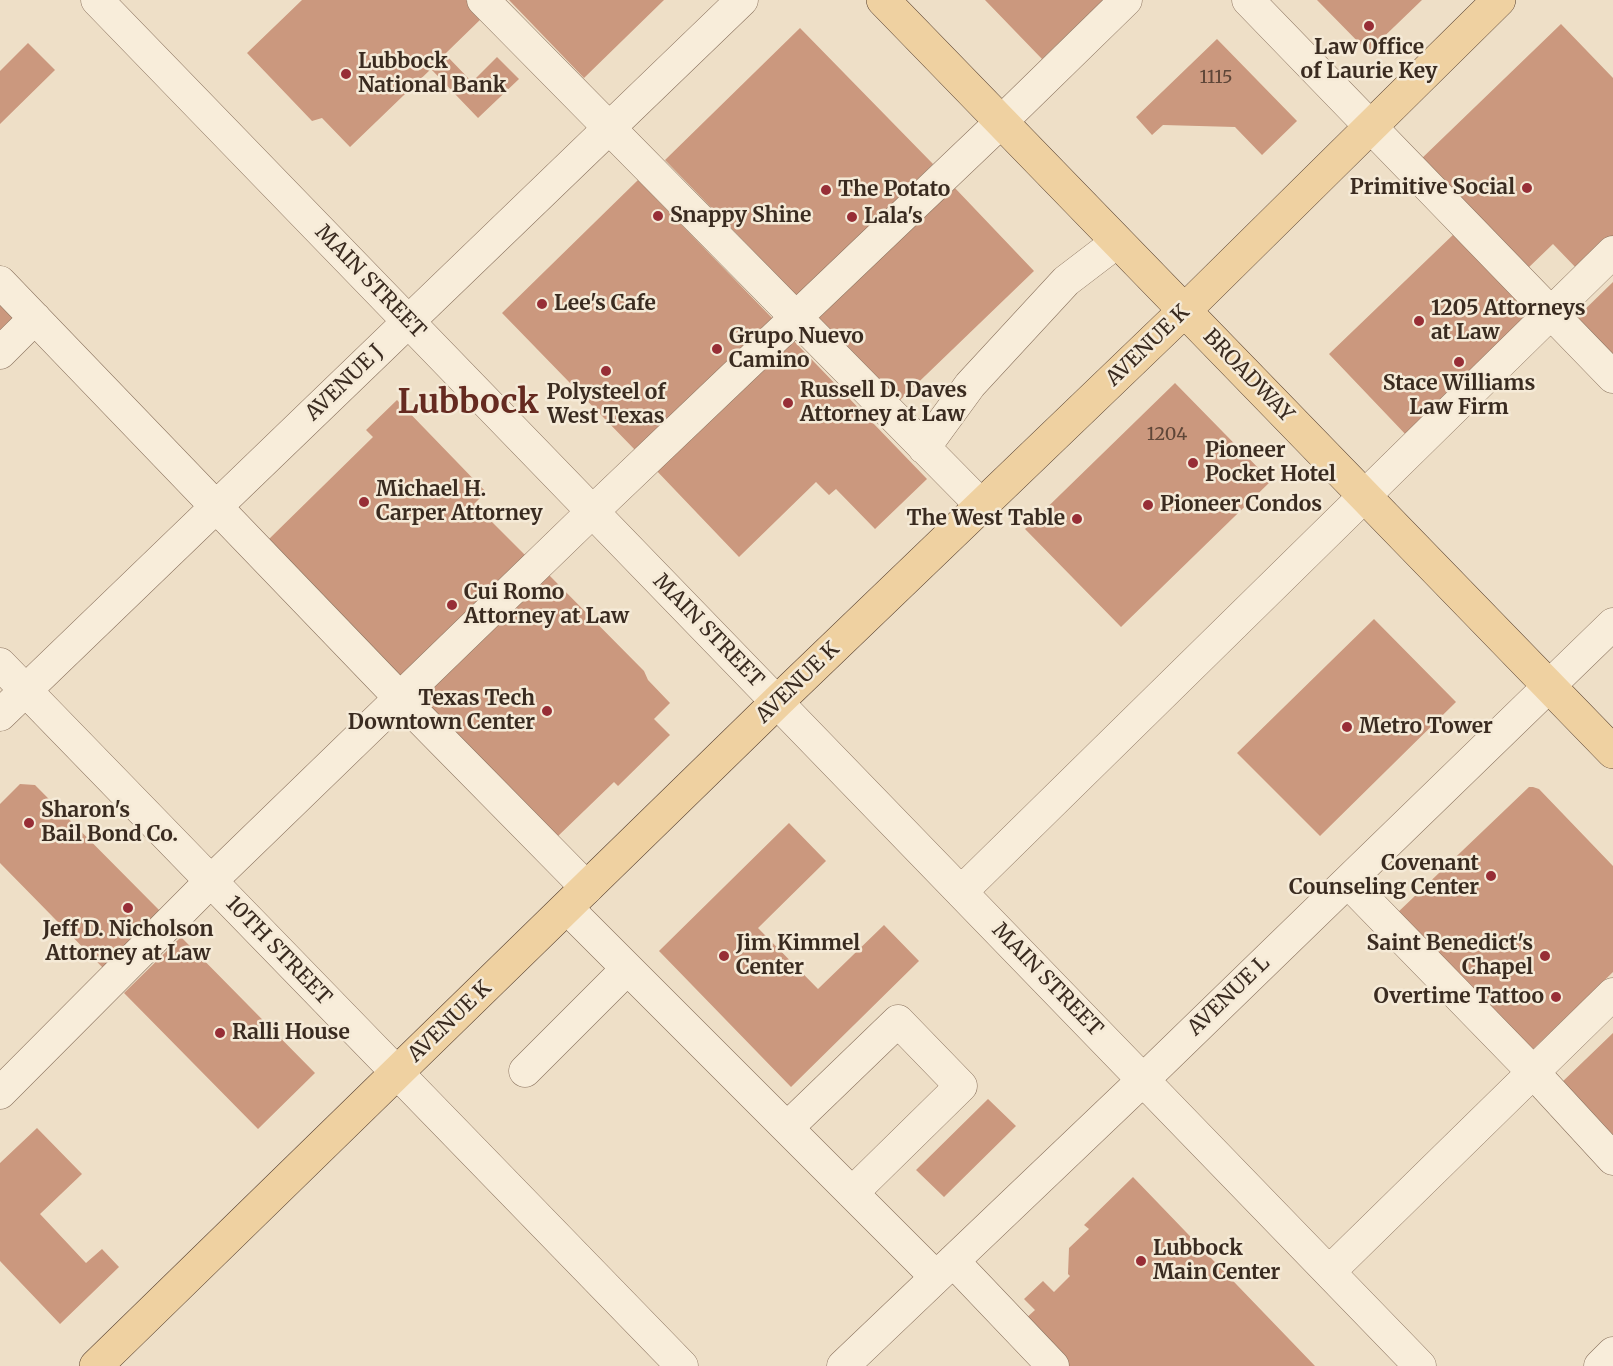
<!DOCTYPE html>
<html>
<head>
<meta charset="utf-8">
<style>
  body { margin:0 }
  canvas { display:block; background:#eedfc7 }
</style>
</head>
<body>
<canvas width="1613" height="1366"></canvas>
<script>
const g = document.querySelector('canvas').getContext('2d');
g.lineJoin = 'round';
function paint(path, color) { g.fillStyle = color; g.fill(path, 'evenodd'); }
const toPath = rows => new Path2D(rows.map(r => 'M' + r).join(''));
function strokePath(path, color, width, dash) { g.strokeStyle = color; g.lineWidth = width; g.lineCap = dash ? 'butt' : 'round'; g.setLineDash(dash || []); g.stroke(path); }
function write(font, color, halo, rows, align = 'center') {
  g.font = font + ' Merriweather,serif'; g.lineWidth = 5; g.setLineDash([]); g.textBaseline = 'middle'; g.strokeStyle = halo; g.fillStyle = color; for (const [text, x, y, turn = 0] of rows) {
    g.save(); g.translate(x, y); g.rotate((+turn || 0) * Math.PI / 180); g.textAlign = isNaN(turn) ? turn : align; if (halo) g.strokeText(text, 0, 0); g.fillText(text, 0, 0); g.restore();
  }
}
paint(toPath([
  [302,0,466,0,483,17,445,54,472,82,497,57,519,79,478,118,431,69,350,147,322,118,312,121,247,53],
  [509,0,664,0,584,78],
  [985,0,1103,0,1042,59],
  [1317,0,1422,0,1368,52],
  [1561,24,1613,78,1613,238,1579,271,1553,244,1525,271,1419,161],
  [800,28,933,164,797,296,665,160],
  [1217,39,1297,121,1262,155,1235,127,1163,125,1152,135,1136,117],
  [28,43,55,70,0,124,0,71],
  [638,180,774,320,637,452,502,313],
  [954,187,1034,271,899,401,818,318],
  [1456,232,1536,315,1408,437,1329,354],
  [1613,282,1613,361,1574,320],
  [0,301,16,318,0,334],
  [790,337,927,479,875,529,836,489,829,495,816,482,739,557,654,468],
  [1175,383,1271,481,1121,627,1025,529],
  [397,400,486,492,474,504,527,557,403,678,268,540,373,437,366,430],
  [549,575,644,671,648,680,670,703,654,719,670,735,618,786,614,782,556,838,421,700],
  [1374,619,1456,702,1320,836,1237,753],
  [20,784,35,785,162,913,105,970,0,863,0,804],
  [1529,787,1533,787,1539,789,1613,866,1613,972,1528,1054,1395,915],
  [789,823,826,861,758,928,818,989,884,925,919,961,791,1087,659,951],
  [181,937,315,1073,258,1129,124,993],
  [1613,1033,1613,1141,1559,1085],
  [988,1099,1016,1126,944,1197,916,1170],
  [37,1128,82,1174,40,1214,86,1263,102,1249,119,1267,60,1324,0,1261,0,1163],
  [1133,1177,1315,1366,1068,1366,1024,1320,1035,1310,1024,1299,1043,1281,1054,1292,1070,1276,1068,1274,1069,1248,1089,1229,1084,1225]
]), '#cb987e');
const minor = toPath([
  [97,0,1420,1366],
  [483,0,982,506],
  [1248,0,1613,377],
  [0,282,400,698,587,888],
  [0,353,35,318],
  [924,448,970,385,1066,281,1117,242],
  [0,664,682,1366],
  [0,715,742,0],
  [1348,882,1533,1072,1613,1159],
  [961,892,1613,252],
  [567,908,936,1277],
  [525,1071,627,969],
  [0,1093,211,881,592,512,1001,122,1126,0],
  [787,1128,898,1021,961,1086,852,1193],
  [953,1261,1053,1366],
  [1329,1272,1613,994],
  [843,1366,1143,1080,1613,624],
  [1600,1366,1613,1353]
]);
const major = toPath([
  [883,0,1613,752],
  [96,1366,777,702,1184,311,1499,0]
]);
strokePath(minor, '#89715d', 33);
strokePath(major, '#574031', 34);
strokePath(minor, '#f8edda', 32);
strokePath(major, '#efd1a1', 33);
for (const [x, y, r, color] of [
  [1369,26,6,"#972e36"],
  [346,74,6,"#972e36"],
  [1527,188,6,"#972e36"],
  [826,190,6,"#972e36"],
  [658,216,6,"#972e36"],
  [852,217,6,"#972e36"],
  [542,304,6,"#972e36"],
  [1419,321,6,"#972e36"],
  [717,349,6,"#972e36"],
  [1459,362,6,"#972e36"],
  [606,371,6,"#972e36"],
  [788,403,6,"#972e36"],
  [1193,463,6,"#972e36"],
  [364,502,6,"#972e36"],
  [1148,505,6,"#972e36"],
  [1077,519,6,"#972e36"],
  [452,605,6,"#972e36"],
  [547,711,6,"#972e36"],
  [1347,727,6,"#972e36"],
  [29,823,6,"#972e36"],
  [1491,876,6,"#972e36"],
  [128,908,6,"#972e36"],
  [724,956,6,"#972e36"],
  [1545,956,6,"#972e36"],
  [1556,997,6,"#972e36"],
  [220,1033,6,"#972e36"],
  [1141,1261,6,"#972e36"]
]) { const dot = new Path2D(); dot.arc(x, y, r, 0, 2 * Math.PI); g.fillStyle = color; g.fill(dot); strokePath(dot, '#f5ead7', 2); }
write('18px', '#5e4638', null, [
  ["1115",1216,78],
  ["1204",1167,435]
]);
write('bold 21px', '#3a2b20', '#f5ead7', [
  ["Law Office",1369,48,"center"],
  ["of Laurie Key",1369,72,"center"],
  ["Lubbock",358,62],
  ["National Bank",358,86],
  ["Primitive Social",1515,188,"right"],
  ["The Potato",838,190],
  ["Snappy Shine",670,216],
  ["Lala's",864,217],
  ["Lee's Cafe",554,304],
  ["1205 Attorneys",1431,309],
  ["at Law",1431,333],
  ["Grupo Nuevo",729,337],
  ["Camino",729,361],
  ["Stace Williams",1459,384,"center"],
  ["Law Firm",1459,408,"center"],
  ["Russell D. Daves",800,391],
  ["Attorney at Law",800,415],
  ["Polysteel of",606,393,"center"],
  ["West Texas",606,417,"center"],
  ["Pioneer",1205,451],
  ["Pocket Hotel",1205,475],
  ["Michael H.",376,490],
  ["Carper Attorney",376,514],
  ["Pioneer Condos",1160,505],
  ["The West Table",1065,519,"right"],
  ["Cui Romo",464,593],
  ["Attorney at Law",464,617],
  ["Texas Tech",535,699,"right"],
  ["Downtown Center",535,723,"right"],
  ["Metro Tower",1359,727],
  ["Sharon's",41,811],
  ["Bail Bond Co.",41,835],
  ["Covenant",1479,864,"right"],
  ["Counseling Center",1479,888,"right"],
  ["Jeff D. Nicholson",128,930,"center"],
  ["Attorney at Law",128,954,"center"],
  ["Jim Kimmel",736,944],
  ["Center",736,968],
  ["Saint Benedict's",1533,944,"right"],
  ["Chapel",1533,968,"right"],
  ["Overtime Tattoo",1544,997,"right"],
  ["Ralli House",232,1033],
  ["Lubbock",1153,1249],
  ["Main Center",1153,1273]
], 'left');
write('21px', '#3a2b20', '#f5ead7', [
  ["MAIN STREET",370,282,46],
  ["AVENUE K",1148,346,-44],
  ["BROADWAY",1248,376,46],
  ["AVENUE J",345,383,-44],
  ["MAIN STREET",708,631,46],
  ["AVENUE K",798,683,-44],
  ["10TH STREET",278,951,46],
  ["MAIN STREET",1047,980,46],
  ["AVENUE L",1229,996,-44],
  ["AVENUE K",450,1022,-44]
]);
write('bold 33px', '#652a20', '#f5ead7', [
  ["Lubbock",468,404]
]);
</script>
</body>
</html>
